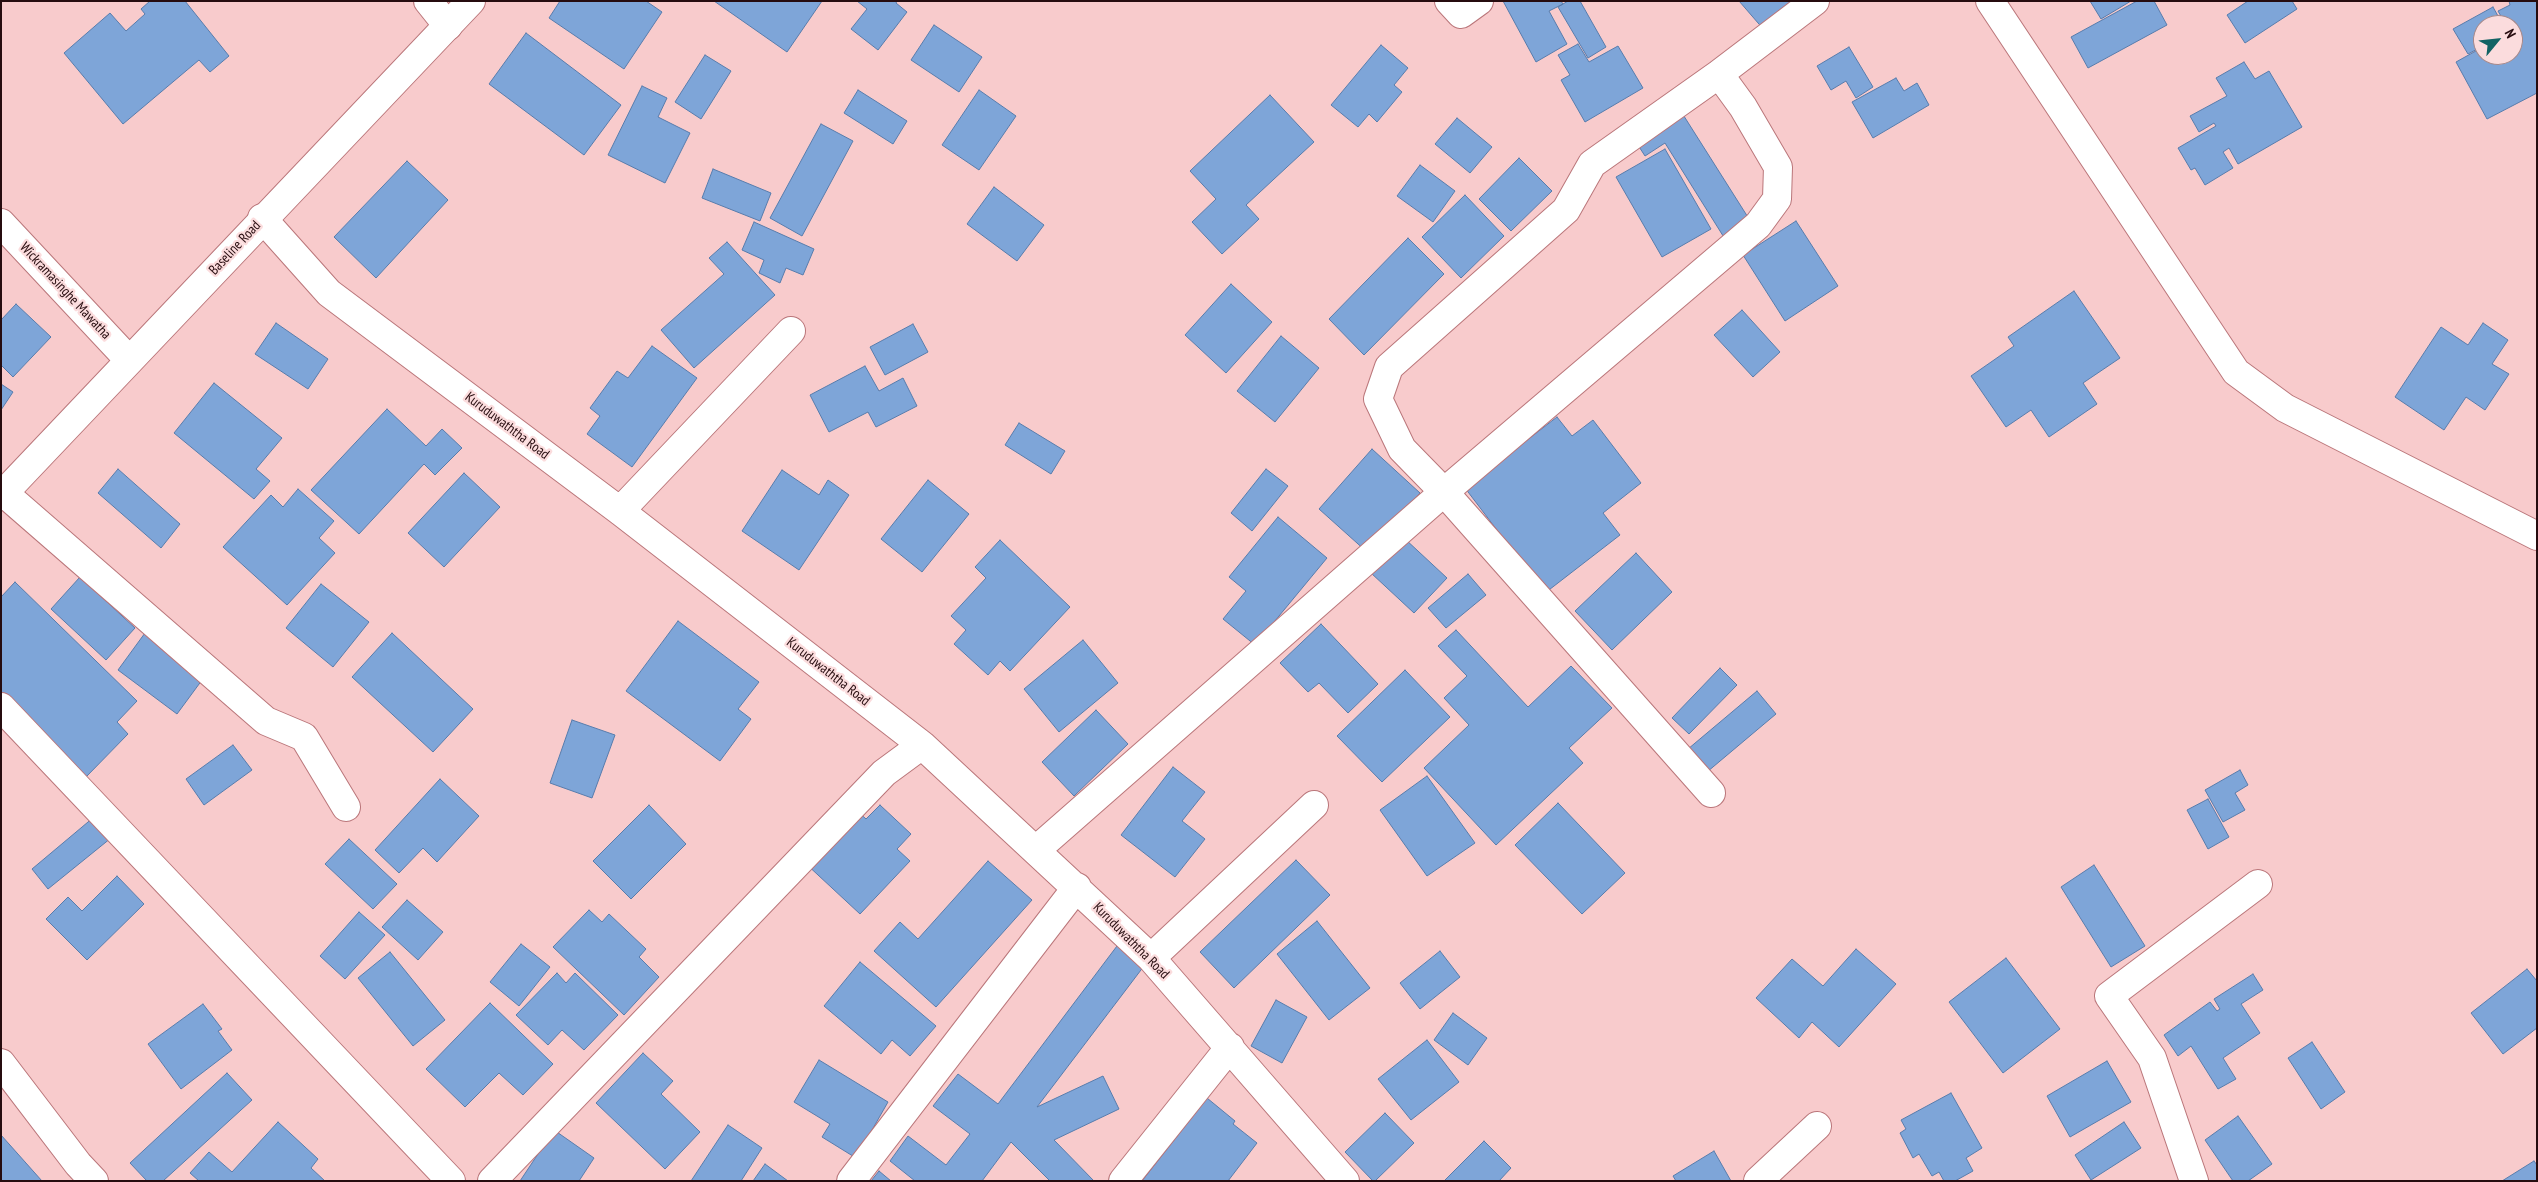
<!DOCTYPE html>
<html>
<head>
<meta charset="utf-8">
<style>
  body { margin:0 }
  #map { position:relative; width:2538px; height:1182px; overflow:hidden; background:#f8cbcc; font-family:"PT Sans Narrow",sans-serif }
  canvas { display:block }
  .frame { position:absolute; inset:0; border:2px solid #260c0f; pointer-events:none }
  .north { position:absolute; left:2473px; top:15px; width:50px; height:50px; box-sizing:border-box; background:#fbdcdd; border:1px solid #a6898b; border-radius:50%; rotate:62deg; font-size:14px; font-weight:700; line-height:20px; text-align:center; color:#260c0f }
  .north::after { content:''; display:block; margin:auto; width:18px; height:22px; background:#136364; clip-path:polygon(50% 0,100% 100%,50% 72%,0 100%) }
</style>
</head>
<body>
<div id="map">
<canvas width="2538" height="1182"></canvas>
<div class="frame"></div>
<div class="north">N</div>
</div>
<script>
const g = document.querySelector('canvas').getContext('2d');
g.lineJoin = 'round';
function paint(path, color) { g.fillStyle = color; g.fill(path, 'evenodd'); }
const toPath = rows => new Path2D(rows.map(r => 'M' + r).join(''));
function strokePath(path, color, width, dash) { g.strokeStyle = color; g.lineWidth = width; g.lineCap = dash ? 'butt' : 'round'; g.setLineDash(dash || []); g.stroke(path); }
function write(font, color, halo, rows, align = 'center') {
  g.font = font + ' "PT Sans Narrow",sans-serif'; g.lineWidth = 4.5; g.setLineDash([]); g.textBaseline = 'middle'; g.strokeStyle = halo; g.fillStyle = color; for (const [text, x, y, turn = 0] of rows) {
    g.save(); g.translate(x, y); g.rotate((+turn || 0) * Math.PI / 180); g.textAlign = isNaN(turn) ? turn : align; if (halo) g.strokeText(text, 0, 0); g.fillText(text, 0, 0); g.restore();
  }
}
const building = toPath([
  [150,1,185,1,229,56,210,72,199,60,123,124,64,53,110,13,126,31,145,14,141,9,150,1],
  [560,1,646,1,662,12,624,69,549,18,560,1],
  [714,1,822,1,787,52,714,1],
  [857,1,897,1,896,3,907,12,878,50,851,29,867,9,857,1],
  [1503,1,1561,1,1563,4,1549,11,1567,44,1536,62,1503,1],
  [1568,1,1580,1,1606,47,1588,58,1558,7,1568,1],
  [1739,1,1800,1,1765,31,1739,1],
  [2090,1,2131,1,2101,19,2090,1],
  [2137,1,2154,1,2167,25,2088,68,2071,37,2137,1],
  [2248,1,2292,1,2297,9,2245,43,2227,15,2248,1],
  [2509,1,2537,1,2537,93,2487,119,2456,62,2483,47,2483,55,2513,55,2513,25,2506,25,2498,11,2510,5,2509,1],
  [2493,7,2503,25,2483,25,2483,46,2468,54,2453,29,2493,7],
  [934,25,982,57,959,92,911,60,934,25],
  [526,33,621,105,584,155,489,84,526,33],
  [1578,44,1589,62,1618,46,1643,88,1585,122,1561,80,1570,75,1558,55,1578,44],
  [1381,45,1408,68,1394,85,1402,92,1377,122,1369,114,1358,127,1331,105,1381,45],
  [1849,47,1873,87,1856,98,1846,81,1831,90,1817,66,1849,47],
  [705,55,731,71,701,119,675,102,705,55],
  [2244,62,2255,79,2269,71,2302,127,2238,164,2229,148,2223,152,2233,168,2205,185,2195,168,2191,170,2178,148,2216,126,2214,123,2199,132,2190,116,2227,96,2216,78,2244,62],
  [1896,78,1904,91,1917,83,1929,105,1873,138,1852,102,1896,78],
  [642,86,667,98,658,117,690,133,665,183,608,155,642,86],
  [858,90,907,121,893,144,844,113,858,90],
  [979,90,1016,116,979,170,942,145,979,90],
  [1270,95,1314,142,1246,205,1259,219,1222,254,1192,222,1216,199,1190,171,1270,95],
  [1682,113,1751,222,1725,239,1665,143,1645,156,1636,142,1682,113],
  [1457,118,1492,147,1470,173,1435,144,1457,118],
  [821,124,853,141,802,236,770,218,821,124],
  [1665,149,1711,229,1662,257,1616,177,1665,149],
  [1519,158,1552,191,1511,231,1479,199,1519,158],
  [407,161,448,200,376,278,334,237,407,161],
  [1420,165,1455,191,1433,222,1397,196,1420,165],
  [713,169,771,193,760,221,702,198,713,169],
  [994,187,1044,225,1017,261,967,224,994,187],
  [1465,195,1504,236,1461,278,1422,237,1465,195],
  [1796,221,1838,286,1785,321,1743,255,1796,221],
  [754,222,814,249,803,275,786,268,780,283,759,273,764,260,742,250,754,222],
  [1408,238,1444,274,1364,355,1329,319,1408,238],
  [727,242,775,295,694,368,661,330,724,274,709,258,727,242],
  [1231,284,1272,322,1226,373,1185,335,1231,284],
  [2074,291,2120,358,2083,383,2097,404,2049,437,2031,410,2006,427,1971,376,2014,346,2008,337,2074,291],
  [16,304,51,337,13,377,1,365,1,320,16,304],
  [1742,310,1780,352,1753,377,1714,335,1742,310],
  [276,323,328,359,308,389,255,354,276,323],
  [2483,323,2508,340,2492,364,2509,374,2485,410,2466,397,2444,430,2395,397,2441,327,2468,345,2483,323],
  [913,324,928,352,885,375,870,347,913,324],
  [1281,336,1319,368,1275,422,1237,391,1281,336],
  [652,346,697,378,632,467,587,434,600,416,590,408,617,371,628,378,652,346],
  [865,366,879,391,903,378,917,406,876,427,868,412,829,432,810,395,865,366],
  [214,383,282,438,256,469,270,481,254,499,174,433,214,383],
  [1,384,13,392,1,410,1,384],
  [387,409,426,446,442,429,462,448,435,475,424,464,359,534,311,490,387,409],
  [1557,417,1572,436,1593,420,1641,483,1603,513,1620,535,1545,593,1465,488,1557,417],
  [1019,423,1065,451,1051,474,1005,445,1019,423],
  [1372,449,1420,493,1367,552,1319,509,1372,449],
  [118,469,180,524,161,548,98,493,118,469],
  [1266,469,1288,486,1252,531,1231,513,1266,469],
  [782,470,819,495,828,480,849,495,799,570,742,531,782,470],
  [464,473,500,507,444,567,408,533,464,473],
  [928,480,969,514,922,572,881,539,928,480],
  [298,489,334,521,319,538,335,553,287,605,223,547,271,495,283,507,298,489],
  [1278,517,1327,558,1255,645,1223,619,1246,591,1229,577,1278,517],
  [1404,538,1447,578,1414,613,1371,573,1404,538],
  [1000,540,1070,607,1010,671,1000,661,988,675,954,644,966,630,951,616,986,578,975,567,1000,540],
  [1636,553,1672,592,1612,650,1575,611,1636,553],
  [1468,574,1486,595,1446,628,1428,608,1468,574],
  [80,577,135,628,106,660,51,609,80,577],
  [15,582,137,701,117,722,128,734,86,777,1,694,1,597,15,582],
  [321,584,369,622,333,667,286,628,321,584],
  [678,621,759,682,738,709,751,719,720,761,626,691,678,621],
  [1321,624,1378,684,1348,713,1319,683,1308,692,1280,663,1321,624],
  [1456,630,1528,707,1571,666,1612,708,1569,748,1583,763,1496,845,1424,768,1469,725,1444,698,1467,676,1438,646,1456,630],
  [145,633,205,676,177,714,118,670,145,633],
  [392,633,473,709,433,752,352,677,392,633],
  [1083,640,1118,683,1059,732,1024,689,1083,640],
  [1720,668,1737,685,1689,734,1672,718,1720,668],
  [1405,670,1450,717,1382,782,1337,736,1405,670],
  [1757,691,1776,714,1707,772,1688,749,1757,691],
  [1096,710,1128,744,1074,796,1042,762,1096,710],
  [572,720,615,735,592,798,550,783,572,720],
  [233,745,252,770,204,805,186,779,233,745],
  [1173,767,1205,792,1182,821,1205,839,1175,877,1121,835,1173,767],
  [2240,770,2248,785,2235,793,2245,810,2223,822,2205,790,2240,770],
  [1427,776,1475,843,1427,876,1380,810,1427,776],
  [440,779,479,816,437,862,423,848,399,873,375,850,440,779],
  [2208,799,2229,837,2208,849,2187,810,2208,799],
  [1558,803,1625,873,1582,914,1515,845,1558,803],
  [649,805,686,844,631,899,593,861,649,805],
  [880,805,911,834,897,849,910,861,860,914,804,862,854,808,866,819,880,805],
  [94,817,111,838,48,889,32,869,94,817],
  [349,839,397,884,373,909,325,864,349,839],
  [1296,860,1330,895,1234,988,1200,952,1296,860],
  [988,861,1032,900,936,1007,874,951,900,922,918,939,988,861],
  [2094,865,2145,946,2111,967,2061,887,2094,865],
  [117,876,144,904,87,960,46,919,68,897,82,911,117,876],
  [407,900,443,932,418,960,382,927,407,900],
  [589,910,602,922,609,914,646,949,639,957,659,977,624,1015,553,947,589,910],
  [359,912,385,935,345,979,320,956,359,912],
  [1317,921,1370,988,1329,1020,1277,954,1317,921],
  [521,944,550,967,519,1006,490,982,521,944],
  [1117,946,1144,966,1037,1107,1103,1076,1119,1109,1054,1140,1094,1181,1050,1181,1011,1142,982,1181,915,1181,890,1161,908,1136,946,1165,970,1134,933,1106,958,1074,998,1104,1117,946],
  [1856,949,1896,984,1839,1047,1812,1022,1799,1038,1756,998,1792,959,1823,986,1856,949],
  [1440,951,1460,977,1420,1009,1400,983,1440,951],
  [390,952,445,1020,413,1046,358,978,390,952],
  [2006,958,2060,1029,2003,1073,1949,1002,2006,958],
  [860,962,936,1026,910,1056,892,1040,881,1054,824,1006,860,962],
  [2527,969,2537,981,2537,1028,2503,1054,2471,1013,2527,969],
  [557,973,566,983,575,973,618,1015,584,1050,562,1030,548,1045,516,1015,557,973],
  [2253,974,2263,990,2241,1004,2260,1033,2223,1058,2236,1079,2218,1089,2191,1046,2178,1056,2164,1035,2210,1002,2217,1011,2220,1009,2214,999,2253,974],
  [1276,1000,1307,1017,1282,1063,1251,1046,1276,1000],
  [490,1003,553,1064,523,1095,499,1073,465,1107,426,1069,490,1003],
  [203,1004,222,1029,218,1031,232,1050,181,1089,148,1044,203,1004],
  [1453,1013,1487,1038,1468,1065,1434,1040,1453,1013],
  [1427,1040,1459,1082,1411,1120,1378,1079,1427,1040],
  [2312,1042,2345,1092,2321,1109,2288,1058,2312,1042],
  [643,1053,673,1081,661,1094,700,1132,665,1169,596,1103,643,1053],
  [819,1060,888,1102,856,1158,822,1137,830,1124,794,1102,819,1060],
  [2107,1061,2131,1102,2070,1137,2047,1096,2107,1061],
  [227,1073,252,1100,163,1181,147,1181,130,1163,227,1073],
  [1951,1093,1982,1148,1966,1158,1973,1171,1955,1181,1944,1181,1939,1172,1932,1176,1919,1154,1913,1158,1900,1133,1906,1129,1901,1120,1951,1093],
  [1207,1098,1235,1121,1233,1124,1257,1143,1228,1181,1142,1181,1207,1098],
  [1385,1113,1414,1143,1375,1181,1373,1181,1345,1152,1385,1113],
  [2238,1116,2272,1164,2248,1181,2233,1181,2205,1140,2238,1116],
  [278,1122,318,1159,311,1168,325,1181,199,1181,190,1173,209,1152,232,1172,278,1122],
  [2124,1122,2141,1148,2091,1180,2075,1155,2124,1122],
  [728,1125,762,1148,741,1181,691,1181,728,1125],
  [554,1130,594,1158,579,1181,520,1181,554,1130],
  [1,1135,42,1181,1,1181,1,1135],
  [1484,1141,1511,1168,1499,1181,1444,1181,1484,1141],
  [1714,1151,1731,1181,1676,1181,1673,1176,1714,1151],
  [2534,1161,2537,1165,2537,1181,2502,1181,2534,1161],
  [765,1164,788,1181,753,1181,765,1164],
  [879,1171,891,1181,871,1181,879,1171]
]);
paint(building, '#7ea5d8');
strokePath(building, '#577cac', 1);
const minor = toPath([
  [428,1,448,26],
  [1449,1,1461,14,1479,1],
  [1990,1,2236,372,2285,408,2537,536],
  [262,218,329,293,620,511,922,745,1151,958,1345,1181],
  [1,223,129,360],
  [4,493,266,721,304,737,346,807],
  [620,511,791,331],
  [1,707,451,1181],
  [1711,793,1444,492,1402,449,1378,399,1389,367,1566,210,1592,164,1719,74,1815,1],
  [1036,850,1444,492,1758,225,1777,199,1778,167,1743,107,1719,74],
  [1151,958,1314,805],
  [1,1063,78,1164,94,1181],
  [492,1181,884,773,922,745],
  [851,1181,1077,887],
  [1123,1181,1230,1047],
  [1758,1181,1817,1126],
  [2194,1181,2152,1058,2109,996,2258,884]
]);
const primary = toPath([
  [1,496,471,1]
]);
strokePath(minor, '#ba767a', 30);
strokePath(primary, '#ba767a', 30);
strokePath(minor, '#fff', 28);
strokePath(primary, '#fff', 28);
write('14px', '#260c0f', '#fbdcdd', [
  ["Baseline Road",235,248,-47],
  ["Wickramasinghe Mawatha",65,291,47],
  ["Kuruduwaththa Road",507,426,37],
  ["Kuruduwaththa Road",828,672,38],
  ["Kuruduwaththa Road",1131,941,45]
]);
</script>
</body>
</html>
